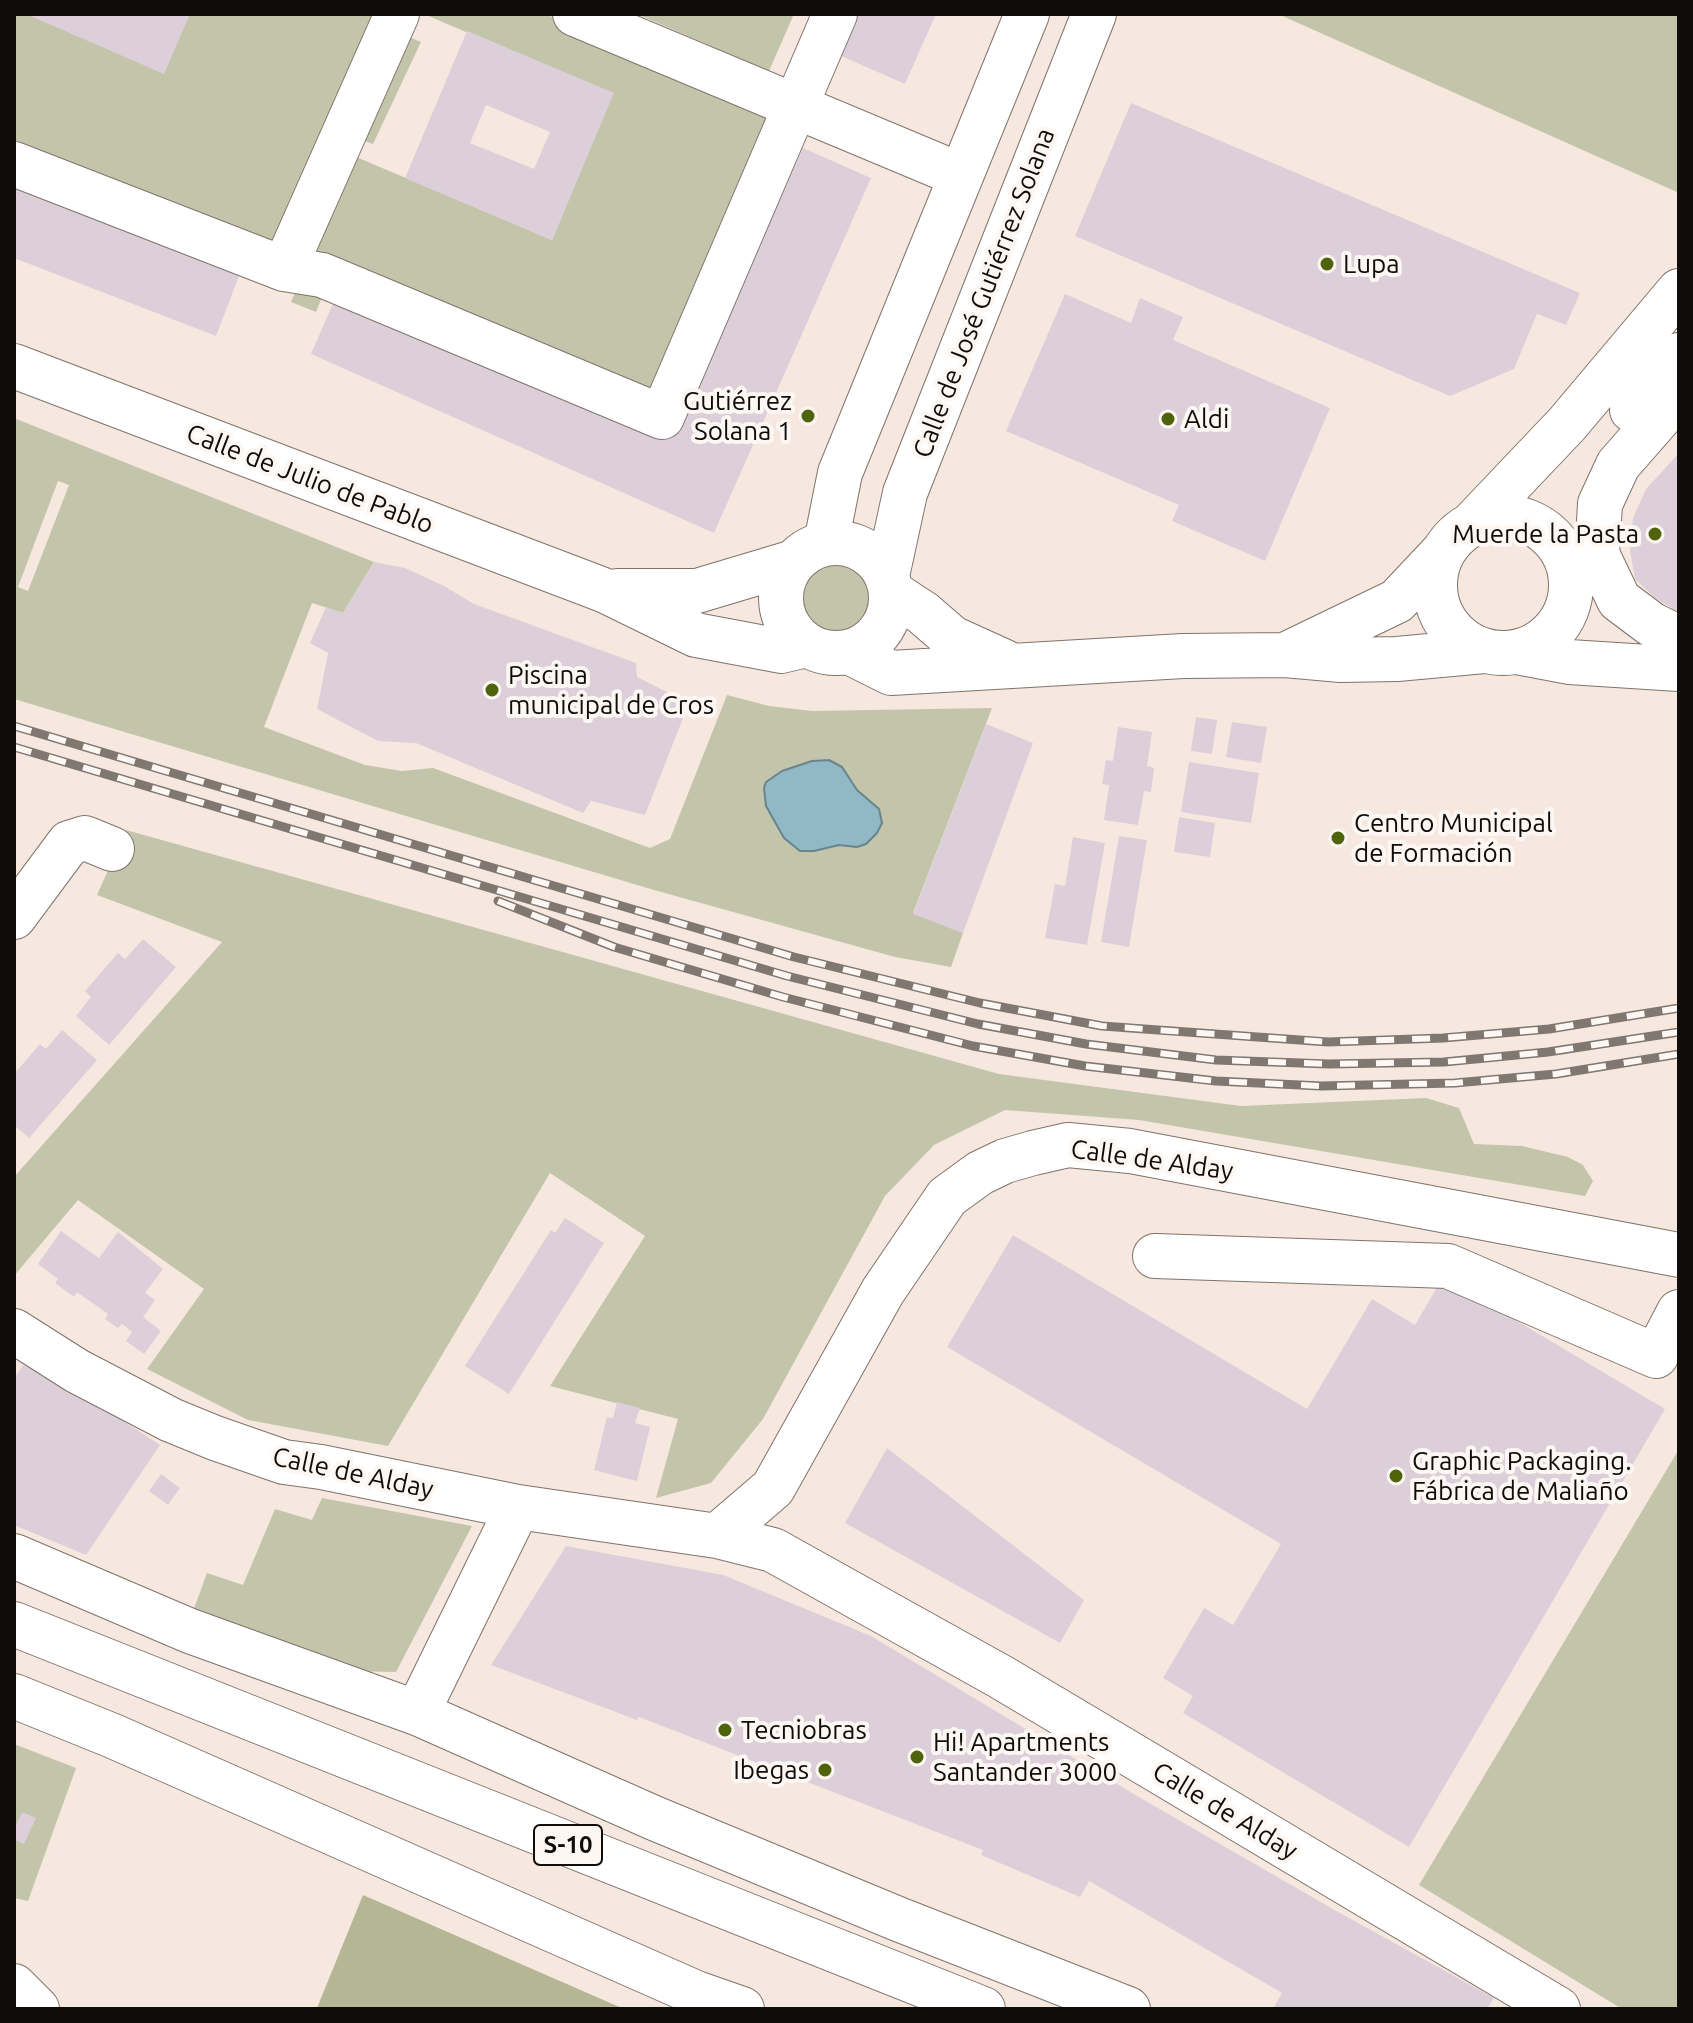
<!DOCTYPE html>
<html>
<head>
<meta charset="utf-8">
<style>
  body { margin:0 }
  #map { position:relative; width:1693px; height:2023px; overflow:hidden; background:#f7e8df; font-family:Ubuntu,sans-serif }
  canvas { display:block }
  .frame { position:absolute; inset:0; border:16px solid #100c09; pointer-events:none }
</style>
</head>
<body>
<div id="map">
<canvas width="1693" height="2023"></canvas>
<div class="frame"></div>
</div>
<script>
const g = document.querySelector('canvas').getContext('2d');
g.lineJoin = 'round';
function paint(path, color) { g.fillStyle = color; g.fill(path, 'evenodd'); }
const toPath = rows => new Path2D(rows.map(r => 'M' + r).join(''));
function strokePath(path, color, width, dash) { g.strokeStyle = color; g.lineWidth = width; g.lineCap = dash ? 'butt' : 'round'; g.setLineDash(dash || []); g.stroke(path); }
function write(font, color, halo, rows, align = 'center') {
  g.font = font + ' Ubuntu,sans-serif'; g.lineWidth = 8; g.setLineDash([]); g.textBaseline = 'middle'; g.strokeStyle = halo; g.fillStyle = color; for (const [text, x, y, turn = 0] of rows) {
    g.save(); g.translate(x, y); g.rotate((+turn || 0) * Math.PI / 180); g.textAlign = isNaN(turn) ? turn : align; if (halo) g.strokeText(text, 0, 0); g.fillText(text, 0, 0); g.restore();
  }
}
paint(toPath([
  [14,14,376,14,278,245,14,143],
  [424,14,545,14,772,110,639,418,328,282,316,312,291,302,354,156,552,240,612,95],
  [637,14,794,14,769,71],
  [1278,14,1679,14,1679,193],
  [409,37,421,42,373,144,362,140],
  [14,418,374,562,343,613,312,603,264,727,365,765,402,771,433,768,650,848,670,839,727,695,769,706,812,711,992,708,913,913,963,933,951,967,895,957,654,890,14,699],
  [58,481,69,485,28,591,18,587],
  '795 599a41 41 0 1 1 82 0a41 41 0 1 1-82 0Z',
  [126,830,999,1074,1241,1106,1426,1098,1459,1108,1474,1144,1522,1146,1568,1157,1583,1165,1593,1181,1585,1196,1139,1120,1005,1110,934,1145,885,1196,763,1419,711,1483,656,1498,678,1419,550,1386,645,1236,550,1173,388,1446,248,1420,147,1369,204,1289,78,1200,14,1276,14,1177,222,942,97,895],
  [1679,1449,1679,2009,1622,2009,1419,1885],
  [322,1498,472,1526,396,1672,345,1671,192,1614,207,1573,243,1585,275,1509,312,1520],
  [14,1744,76,1768,28,1901,14,1898]
]), '#c3c5aa');
paint(toPath([
  [363,1895,624,2009,319,2009,317,2008]
]), '#b4b694');
const water = toPath([
  [829,760,842,767,857,790,879,809,882,823,877,833,866,844,857,847,839,845,814,851,800,851,784,838,766,806,764,788,766,782,782,771,812,761,829,760]
]);
paint(water, '#91b8c5');
strokePath(water, '#6a848d', 2);
paint(toPath([
  [26,14,190,14,164,74],
  [857,14,936,14,905,84,839,55],
  [467,31,614,93,552,240,405,178],
  [486,105,550,132,534,169,470,143],
  [1131,103,1580,293,1566,325,1537,314,1514,369,1450,396,1075,236],
  [803,148,871,178,714,533,311,354,341,285,676,433],
  [14,177,242,268,216,336,14,258],
  [1065,294,1131,323,1140,298,1183,317,1173,340,1330,408,1265,561,1172,521,1179,505,1006,431],
  [1679,453,1679,613,1654,597,1635,579,1630,551,1633,518,1646,489],
  [374,562,405,568,444,586,474,604,636,663,637,677,689,703,645,815,591,801,583,813,416,743,378,741,317,709,328,653,310,643,326,607,343,613],
  [1196,717,1217,720,1212,754,1191,751],
  [1232,722,1267,727,1261,763,1226,757],
  [986,724,1033,743,963,933,913,914],
  [1118,727,1152,732,1147,766,1154,768,1151,792,1144,791,1138,825,1104,820,1109,785,1102,784,1106,760,1113,761],
  [1189,762,1259,773,1251,823,1181,812],
  [1179,817,1215,823,1210,857,1174,852],
  [1119,836,1147,840,1129,947,1101,942],
  [1073,837,1105,843,1087,945,1045,938,1055,884,1065,886],
  [143,939,176,967,109,1045,76,1016,91,997,85,991,118,953,125,959],
  [62,1030,97,1060,29,1138,14,1125,14,1074,40,1044,46,1049],
  [565,1218,604,1243,509,1394,465,1366,551,1230,555,1233],
  [61,1231,99,1258,118,1232,163,1269,145,1293,155,1300,143,1317,161,1331,144,1354,126,1341,132,1332,122,1324,118,1328,105,1319,108,1314,77,1292,74,1297,55,1283,58,1279,38,1264],
  [1013,1235,1307,1409,1372,1299,1415,1325,1443,1277,1665,1409,1409,1847,1183,1713,1193,1696,1163,1678,1204,1608,1233,1625,1281,1544,947,1347],
  [23,1365,87,1397,160,1445,86,1555,14,1525,14,1375,16,1376],
  [617,1402,640,1408,635,1423,650,1427,637,1481,594,1470,607,1417,613,1418],
  [887,1448,1084,1600,1060,1643,845,1523],
  [161,1474,180,1488,168,1505,149,1491],
  [566,1546,723,1575,871,1636,1137,1796,1331,1908,1494,1998,1487,2009,1273,2009,1282,1993,1089,1881,1080,1897,981,1855,983,1850,639,1717,637,1720,491,1665],
  [22,1812,36,1818,24,1844,14,1839,14,1830]
]), '#dccfda');
const minor = toPath([
  [575,14,960,175],
  [14,164,284,269,322,275,662,417,835,14],
  [284,269,397,14],
  [14,366,606,591,696,635,781,651,806,645],
  [1679,395,1618,465,1600,504,1597,554,1619,600,1651,624,1679,638],
  [1632,410,1679,355],
  '1435 585a68 68 0 1 1 136 0a68 68 0 1 1-136 0Z',
  [1472,524,1567,424,1679,291],
  '781 598a55 55 0 1 1 110 0a55 55 0 1 1-110 0Z',
  [826,543,840,473,1027,14],
  [887,576,905,493,1094,14],
  [617,591,697,591,794,562],
  [891,592,923,613,952,638,1005,662],
  [849,652,891,673,1183,656,1285,655,1341,660,1397,659,1484,651],
  [1516,652,1569,662,1679,669],
  [1287,654,1397,601,1444,551],
  [14,917,69,843,85,838,112,849],
  [1155,1256,1448,1266,1656,1356,1679,1312],
  [14,1331,77,1371,171,1420,215,1438,284,1462,321,1467,518,1507,717,1536,773,1550,1001,1677,1558,2009],
  [717,1536,773,1488,883,1291,947,1197,980,1173,1005,1161,1033,1153,1068,1145,1130,1151,1679,1255],
  [14,1556,190,1631,417,1713,654,1818,898,1919,1128,2009],
  [417,1713,518,1507],
  [14,1986,37,2009]
]);
const highway = toPath([
  [14,1624,983,2009],
  [14,1696,113,1736,696,1993,742,2009]
]);
strokePath(minor, '#7f736a', 46);
strokePath(highway, '#7f736a', 46);
strokePath(minor, '#fff', 44);
strokePath(highway, '#fff', 44);
const rail = toPath([
  [14,726,794,957,980,1003,1102,1026,1328,1042,1443,1038,1549,1029,1679,1008],
  [14,747,787,976,978,1024,1086,1044,1216,1060,1329,1064,1444,1062,1548,1052,1679,1032],
  [498,901,614,947,783,997,973,1046,1085,1066,1216,1081,1321,1086,1455,1083,1556,1074,1679,1054]
]);
strokePath(rail, '#807771', 9);
strokePath(rail, '#fdf7f3', 6, [18]);
for (const [x, y, r, color] of [
  [1327,264,8,"#4f620c"],
  [808,416,8,"#4f620c"],
  [1168,419,8,"#4f620c"],
  [1655,534,8,"#4f620c"],
  [492,690,8,"#4f620c"],
  [1338,838,8,"#4f620c"],
  [1396,1476,8,"#4f620c"],
  [725,1730,8,"#4f620c"],
  [917,1757,8,"#4f620c"],
  [825,1770,8,"#4f620c"]
]) { const dot = new Path2D(); dot.arc(x, y, r, 0, 2 * Math.PI); g.fillStyle = color; g.fill(dot); strokePath(dot, '#fdf7f3', 3); }
for (const [x, y, w] of [
  [568,1845,68]
]) { const box = new Path2D(); box.roundRect(x - w / 2, y - 20, w, 40, 6); g.fillStyle = '#fdf7f3'; g.fill(box); strokePath(box, '#100c09', 2); }
write('bold 24px', '#100c09', null, [
  ["S-10",568,1845]
]);
write('26px', '#100c09', '#fdf7f3', [
  ["Lupa",1343,264],
  ["Gutiérrez",792,401,"right"],
  ["Solana 1",792,431,"right"],
  ["Aldi",1184,419],
  ["Muerde la Pasta",1639,534,"right"],
  ["Piscina",508,675],
  ["municipal de Cros",508,705],
  ["Centro Municipal",1354,823],
  ["de Formación",1354,853],
  ["Graphic Packaging.",1412,1461],
  ["Fábrica de Maliaño",1412,1491],
  ["Tecniobras",741,1730],
  ["Hi! Apartments",933,1742],
  ["Santander 3000",933,1772],
  ["Ibegas",809,1770,"right"]
], 'left');
write('26px', '#100c09', '#fdf7f3', [
  ["Calle de José Gutiérrez Solana",984,293,-69],
  ["Calle de Julio de Pablo",310,479,21],
  ["Calle de Alday",1152,1160,8],
  ["Calle de Alday",353,1473,12],
  ["Calle de Alday",1225,1811,31]
]);
</script>
</body>
</html>
